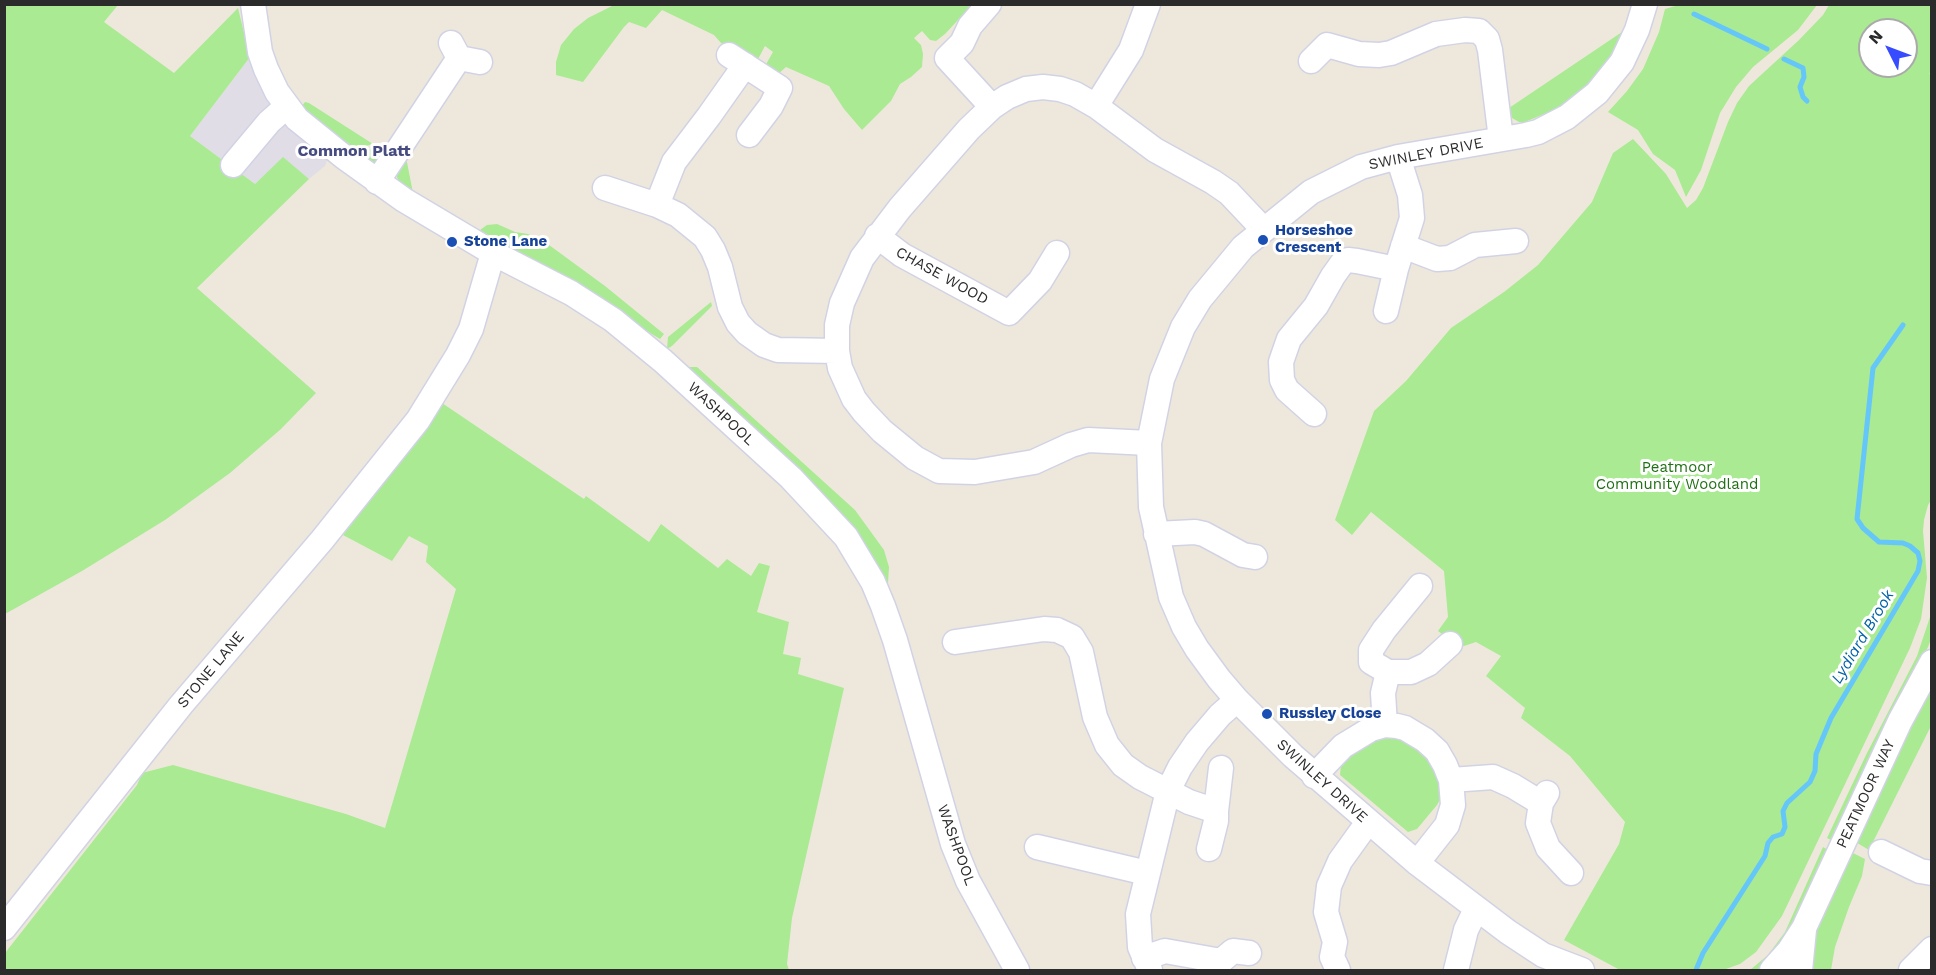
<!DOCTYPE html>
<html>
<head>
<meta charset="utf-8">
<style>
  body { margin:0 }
  #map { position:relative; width:1936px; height:975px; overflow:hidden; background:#eee8dc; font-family:"Work Sans",sans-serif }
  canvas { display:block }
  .frame { position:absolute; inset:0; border:6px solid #2b2b2b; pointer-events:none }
  .north { position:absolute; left:1858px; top:18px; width:60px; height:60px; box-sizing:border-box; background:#fff; border:2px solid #aaa; border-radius:50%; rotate:312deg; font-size:16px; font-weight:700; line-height:24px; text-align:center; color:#2b2b2b }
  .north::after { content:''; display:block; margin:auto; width:21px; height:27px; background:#384cff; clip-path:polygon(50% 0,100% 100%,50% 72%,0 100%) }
</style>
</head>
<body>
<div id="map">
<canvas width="1936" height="975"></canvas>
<div class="frame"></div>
<div class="north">N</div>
</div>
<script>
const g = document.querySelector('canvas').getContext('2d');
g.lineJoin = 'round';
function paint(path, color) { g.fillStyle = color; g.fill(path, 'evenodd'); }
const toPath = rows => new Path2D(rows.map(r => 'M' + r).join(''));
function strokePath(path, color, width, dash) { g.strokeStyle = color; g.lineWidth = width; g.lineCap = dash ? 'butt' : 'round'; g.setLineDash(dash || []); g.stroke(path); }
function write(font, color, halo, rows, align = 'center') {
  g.font = font + ' "Work Sans",sans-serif'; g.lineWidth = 6; g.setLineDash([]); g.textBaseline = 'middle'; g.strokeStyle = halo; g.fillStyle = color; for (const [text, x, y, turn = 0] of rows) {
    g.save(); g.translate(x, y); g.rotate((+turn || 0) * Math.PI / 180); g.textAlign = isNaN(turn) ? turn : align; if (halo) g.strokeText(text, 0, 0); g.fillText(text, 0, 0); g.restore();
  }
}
paint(toPath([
  [250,57,308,143,327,160,325,166,309,179,283,158,255,184,190,136]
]), '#e0dde6');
paint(toPath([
  [1682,4,1817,5,1798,30,1753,67,1736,87,1720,113,1701,170,1686,197,1675,170,1653,154,1638,130,1608,112,1627,91,1643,69,1659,32,1665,9],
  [5,5,118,5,104,22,174,73,238,8,250,57,190,136,255,184,283,157,309,179,197,288,316,393,281,429,230,473,165,520,82,571,5,614],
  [614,5,972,5,945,34,936,41,930,40,922,31,914,38,921,45,923,54,922,67,911,77,900,84,891,101,862,130,844,109,829,86,786,67,777,75,765,66,773,52,765,46,757,61,721,43,714,35,662,10,646,28,629,22,624,27,583,82,556,75,556,62,561,45,574,29,588,18],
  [1829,5,1931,5,1932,71,1929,74,1932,75,1932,499,1928,505,1924,520,1923,531,1927,578,1921,619,1910,648,1782,916,1756,952,1740,964,1723,970,1620,970,1564,940,1619,844,1625,822,1570,756,1521,718,1525,708,1486,676,1501,656,1476,642,1461,647,1457,645,1438,631,1448,617,1444,571,1371,512,1352,535,1335,520,1374,411,1406,381,1451,328,1504,292,1538,265,1592,202,1613,153,1633,139,1666,174,1687,208,1696,200,1703,188,1728,122,1737,103,1749,86,1799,40,1823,15],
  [1870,30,1906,30,1906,66,1870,66],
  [1622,32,1606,65,1596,77,1571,99,1556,109,1525,122,1519,122,1512,118,1509,108],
  [305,102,309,103,373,144,351,150,298,111],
  [394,144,385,158,376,162,371,162,355,152],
  [405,152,413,193,399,183,397,177,396,168],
  [497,224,515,232,528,234,545,242,605,286,664,334,660,339,480,230,487,225],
  [711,302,712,306,672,346,667,349,668,337],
  [690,367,697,367,855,510,884,550,889,567,888,583,886,587,689,371],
  [439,401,584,499,586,496,649,542,661,524,718,568,727,559,751,576,759,563,770,566,757,612,789,622,783,654,801,658,798,674,844,688,792,918,787,964,789,970,5,970,5,953,137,785,142,773,173,765,346,814,385,828,456,589,426,562,428,546,409,536,392,561,343,535,396,466],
  [1931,614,1931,639,1928,647,1833,841,1827,838,1866,755,1917,656],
  [1931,685,1931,726,1869,850,1854,841],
  [1383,736,1401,738,1419,748,1432,762,1438,773,1443,794,1437,805,1417,829,1408,832,1340,775,1341,765,1353,751],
  [1823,847,1828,850,1798,917,1769,962,1760,970,1750,970,1768,955,1785,932],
  [1851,852,1865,859,1862,876,1849,907,1835,947,1831,970,1806,970,1806,956,1820,913]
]), '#a9ea93');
strokePath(toPath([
  [1694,14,1767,49],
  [1784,59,1803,68,1804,77,1800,87,1803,97,1807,101],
  [1696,970,1703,953,1765,856,1768,843,1773,837,1782,834,1785,827,1783,811,1787,803,1810,782,1815,771,1816,754,1831,718,1918,571,1920,561,1918,553,1910,546,1903,543,1879,542,1863,528,1857,519,1873,368,1903,325]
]), '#65c6fa', 5);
const minor = toPath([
  [253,4,260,52,266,69,277,92,297,119,344,157,404,200,493,253,571,293,613,320,663,361,791,478,846,537,873,582,883,606,895,640,953,844,968,881,1017,970],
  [989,4,970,26,962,43,947,58,992,107],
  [729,55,780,88,771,106,749,135],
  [459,58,480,62],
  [1311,61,1327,45,1359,54,1379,55,1391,53,1436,34,1465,30,1479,31,1487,39,1490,50,1501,139],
  [745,65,709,116,674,162,657,205,678,215,705,237,713,250,720,267,730,307,738,323,747,333,764,345,778,350,837,351],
  [1096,106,1131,50,1148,4],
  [233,165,269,122,286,107],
  [377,182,459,58,451,43],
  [605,188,657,205],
  [877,236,902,255,1009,313,1040,281,1057,253],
  [1403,246,1437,259,1450,258,1475,245,1516,241],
  [1386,311,1396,269,1412,218,1410,195,1398,157],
  [1314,414,1287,390,1282,380,1281,362,1289,339,1316,306,1333,276,1343,262,1348,260,1357,261,1396,269],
  [1149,443,1088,440,1071,445,1034,462,975,472,939,471,915,458,882,431,864,412,854,399,840,368,837,351,837,325,842,303,862,258,900,208,969,129,992,107,1007,97,1026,89,1043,87,1060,89,1075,94,1096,106,1155,150,1213,182,1229,193,1263,229],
  [1156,534,1195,532,1204,534,1243,555,1255,557],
  [955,642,1044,629,1057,630,1072,637,1081,652,1095,717,1107,745,1123,765,1140,777,1189,802,1216,811,1216,821,1209,849],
  [1388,672,1411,672,1428,664,1450,644],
  [1385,725,1383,693,1388,672,1371,662,1371,650,1384,630,1420,586],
  [1314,776,1343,746,1371,729,1385,725,1397,726,1405,728,1425,740,1437,751,1445,765,1451,780,1453,805,1447,825,1417,863],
  [1451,780,1493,777,1513,786,1541,803,1547,793],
  [1541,803,1538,823,1548,848,1571,873],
  [1216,811,1221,768],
  [1037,847,1147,873],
  [1881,852,1920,871,1932,873],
  [4,928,181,705,322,540,418,420,458,355,471,329,493,253],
  [1144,958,1165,951,1221,961,1233,951,1249,953],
  [1150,970,1140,947,1138,914,1168,791,1180,767,1197,742,1220,715,1237,700],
  [1338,970,1332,957,1335,942,1326,912,1329,886,1340,861,1368,822],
  [1456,970,1466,930,1476,909],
  [1582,970,1543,955,1508,932,1417,863,1293,756,1237,700,1219,679,1197,649,1184,627,1171,597,1151,507,1149,443,1162,379,1183,327,1200,299,1243,247,1311,192,1361,167,1398,157,1526,135,1538,132,1567,117,1597,93,1622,62,1637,30,1645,4],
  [1772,970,1789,951,1804,928,1900,721,1932,662],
  [1800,970,1804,930],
  [1911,970,1932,949]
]);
strokePath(minor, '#d1d3e5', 27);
strokePath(minor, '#fff', 24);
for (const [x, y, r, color] of [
  [1263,240,6,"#1a4fb4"],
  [452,242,6,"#1a4fb4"],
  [1267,714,6,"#1a4fb4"]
]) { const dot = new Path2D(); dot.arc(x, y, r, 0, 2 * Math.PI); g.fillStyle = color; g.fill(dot); strokePath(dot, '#fff', 2); }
write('15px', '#2b2b2b', '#fff', [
  ["SWINLEY DRIVE",1426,154,-11],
  ["CHASE WOOD",942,276,29],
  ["WASHPOOL",721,414,43],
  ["STONE LANE",211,670,-50],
  ["SWINLEY DRIVE",1322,781,42],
  ["PEATMOOR WAY",1866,794,-65],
  ["WASHPOOL",956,845,70]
]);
write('bold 15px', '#164399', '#fff', [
  ["Horseshoe",1275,231],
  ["Crescent",1275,248],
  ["Stone Lane",464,242],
  ["Russley Close",1279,714]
], 'left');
write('15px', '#1f7013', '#fff', [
  ["Peatmoor",1677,468],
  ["Community Woodland",1677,485]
]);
write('bold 16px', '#474c80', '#fff', [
  ["Common Platt",354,151]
]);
write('italic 16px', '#0061a9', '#fff', [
  ["Lydiard Brook",1863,637,-59]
]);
</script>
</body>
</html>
